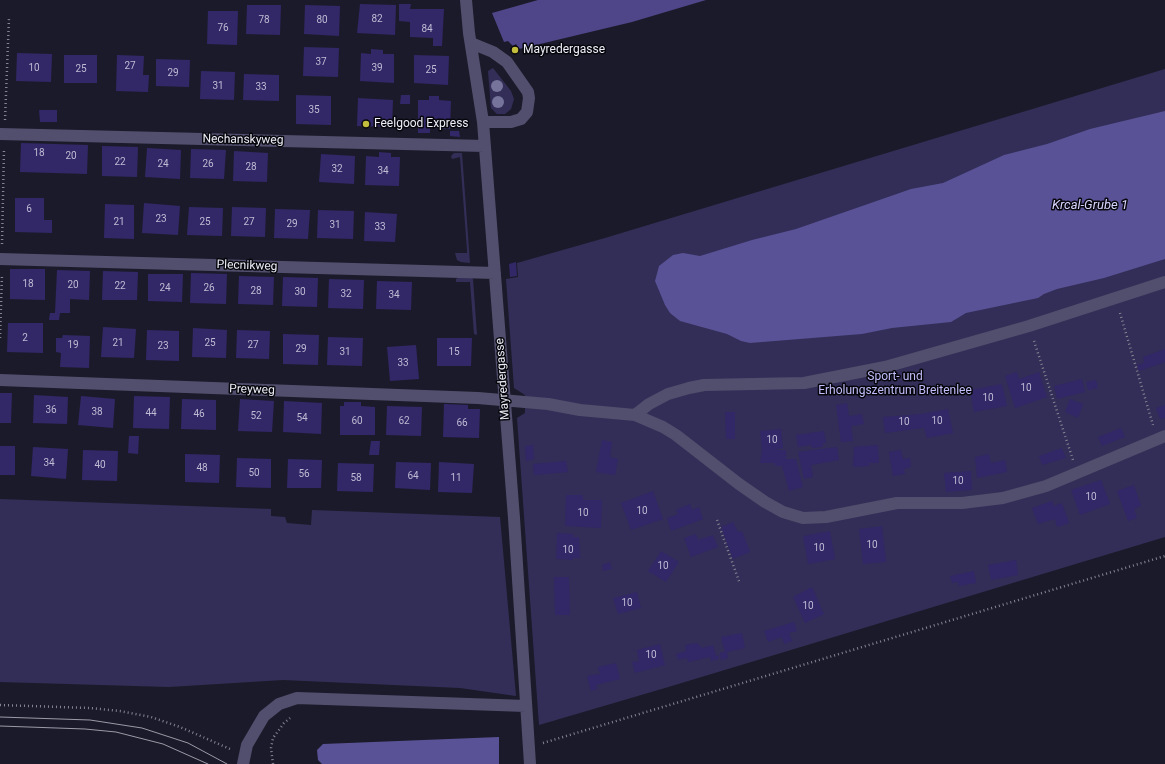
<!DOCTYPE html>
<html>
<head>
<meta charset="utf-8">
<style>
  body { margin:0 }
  canvas { display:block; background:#1b1a2a }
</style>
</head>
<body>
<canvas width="1165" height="764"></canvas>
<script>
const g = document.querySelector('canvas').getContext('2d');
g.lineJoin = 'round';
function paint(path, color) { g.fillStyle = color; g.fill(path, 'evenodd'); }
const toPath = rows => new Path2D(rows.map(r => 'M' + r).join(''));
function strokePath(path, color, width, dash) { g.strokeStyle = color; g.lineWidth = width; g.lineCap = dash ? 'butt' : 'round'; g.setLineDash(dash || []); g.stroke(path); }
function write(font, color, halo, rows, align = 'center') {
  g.font = font + ' Roboto,sans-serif'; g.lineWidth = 3; g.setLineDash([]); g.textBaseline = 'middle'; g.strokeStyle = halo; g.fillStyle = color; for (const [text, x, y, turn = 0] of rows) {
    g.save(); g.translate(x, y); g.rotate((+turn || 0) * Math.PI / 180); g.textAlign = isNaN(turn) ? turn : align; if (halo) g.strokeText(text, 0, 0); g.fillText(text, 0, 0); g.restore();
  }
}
paint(toPath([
  [493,68,511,91,514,99,511,109,505,114,497,114,491,108,488,71],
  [1165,69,1165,537,665,688,539,725,517,418,525,413,525,395,514,388,506,279,518,277,517,263,605,238],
  [454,153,462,153,470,263,461,262,457,260,455,253,467,253,467,250,460,157,452,159,451,156],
  [471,277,473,279,477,335,474,334,470,282,456,282,456,279,458,278],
  [0,499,271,509,271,516,285,517,287,523,311,525,312,510,500,517,516,696,460,688,283,680,169,687,0,682]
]), '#322e57');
paint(toPath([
  [538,0,706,0,632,22,519,49,516,44,513,46,508,41,504,42,492,13]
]), '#4e4689');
paint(toPath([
  [1165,111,1165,259,1104,278,1057,289,1044,294,1038,298,966,313,951,322,892,328,862,334,750,343,741,341,727,334,680,321,670,313,665,305,655,281,659,266,673,255,683,253,700,256,752,240,796,229,911,189,943,183,1004,155,1047,144,1090,129],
  [499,737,499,764,322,764,318,760,317,750,323,744]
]), '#595296');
paint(toPath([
  [360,4,396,5,395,35,357,33],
  [399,4,411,4,410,9,444,9,442,46,433,46,433,38,410,37,410,22,399,21],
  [247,5,281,5,280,35,246,34],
  [305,5,340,6,339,36,304,34],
  [208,11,238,11,237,45,207,44],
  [304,47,339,48,338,77,303,76],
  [371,49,383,50,383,54,394,54,394,83,360,81,361,53,371,54],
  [17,53,52,54,51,82,16,81],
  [64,55,97,55,97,83,64,83],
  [117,55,144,56,143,75,149,75,148,92,116,91],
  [414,55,449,56,448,85,414,83],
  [156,59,190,60,189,87,156,86],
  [201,71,235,72,234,100,200,99],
  [244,74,279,75,279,101,243,100],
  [296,95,331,96,331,125,296,124],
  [401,95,410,95,410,104,400,104],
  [429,96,439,96,439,100,451,101,450,129,430,128,430,133,418,133,418,100,429,100],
  [358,98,393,100,392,127,357,126],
  [39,110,57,110,57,122,40,122],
  [450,131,459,131,460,137,450,136],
  [21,143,88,145,87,174,20,172],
  [102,146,138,147,137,177,102,176],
  [147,148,181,150,180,179,145,177],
  [191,149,226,150,224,179,190,178],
  [234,151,268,153,267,182,233,181],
  [379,152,391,153,391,157,400,157,399,186,365,185,366,156,379,157],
  [321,154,355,156,354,184,319,182],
  [15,198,44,198,44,220,52,220,52,233,15,232],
  [144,203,180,206,178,235,142,233],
  [105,204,134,205,134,239,104,238],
  [189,207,223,208,222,236,187,235],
  [232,207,266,208,265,237,231,236],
  [275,209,310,210,308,239,274,238],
  [318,210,354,211,353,239,317,238],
  [365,212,397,214,395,242,364,241],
  [516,262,517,276,510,277,509,264],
  [10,269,45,269,45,300,10,299],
  [57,270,90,271,89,300,70,299,70,313,60,313,59,320,49,320,50,313,55,313],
  [103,271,138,272,137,300,102,300],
  [191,273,227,274,226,304,190,303],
  [148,274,183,274,182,302,148,301],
  [239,276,274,277,273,305,238,304],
  [283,277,318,278,317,307,282,306],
  [329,279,364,280,363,309,328,308],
  [377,281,412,282,411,310,376,309],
  [8,323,43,323,43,353,7,352],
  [103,327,136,329,134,358,101,357],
  [193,328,227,330,226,358,192,357],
  [147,330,179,331,179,361,146,360],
  [237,330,270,331,269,359,236,358],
  [283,334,319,335,318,365,283,364],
  [63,335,90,336,89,368,60,367,61,353,56,352,56,338,62,338],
  [328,337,363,338,362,366,327,365],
  [437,338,472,338,471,366,437,366],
  [416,345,419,379,390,381,387,347],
  [1165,349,1165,362,1139,371,1137,365,1144,363,1143,357],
  [1017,372,1019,379,1039,372,1047,397,1015,408,1005,376],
  [1082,379,1085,392,1057,399,1054,386],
  [1096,380,1098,388,1088,390,1086,382],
  [1002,384,1007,406,974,412,970,390],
  [0,393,12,393,11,423,0,423],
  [34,395,68,397,67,424,33,423],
  [81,396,115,399,113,428,78,425],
  [134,396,170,397,169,429,133,428],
  [182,399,216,400,216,430,181,429],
  [240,399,274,401,272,432,238,431],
  [1070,399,1083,404,1078,418,1065,412],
  [284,401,322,403,321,434,283,432],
  [344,402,361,402,361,406,375,407,375,435,340,435,340,406,344,406],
  [847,403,849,416,862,414,864,424,851,426,853,441,841,442,836,405],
  [444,404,468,405,468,409,480,409,479,438,443,437],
  [1165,405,1165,418,1160,419,1156,408],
  [387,406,422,407,421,436,386,435],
  [948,409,953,433,927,438,924,428,885,433,883,417,922,414],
  [725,412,735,412,735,439,726,439],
  [1121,428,1125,437,1102,446,1098,437],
  [781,429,783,448,775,450,786,450,786,459,796,459,803,487,789,491,782,466,775,466,775,463,760,463,762,449,760,431],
  [824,431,826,443,823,443,823,447,812,448,811,445,798,447,796,435],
  [129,436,139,436,138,454,128,453],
  [602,440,612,442,610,457,618,459,615,475,596,472],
  [371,441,380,441,379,455,369,455],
  [533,445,534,459,526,461,525,446],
  [878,445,879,463,869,463,869,466,853,467,854,447],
  [0,446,15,446,15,475,0,475],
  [33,447,68,449,66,479,31,476],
  [837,447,839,460,811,465,813,477,804,479,798,452],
  [1062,448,1066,458,1042,465,1039,456],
  [83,450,118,451,117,481,82,480],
  [901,450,903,459,910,458,911,467,904,469,905,474,893,476,889,452],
  [185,454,220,455,219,483,185,482],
  [989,454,991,463,1005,460,1007,472,977,478,975,457],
  [237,458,271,459,271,488,236,487],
  [288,459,322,460,321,488,287,488],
  [566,461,568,472,534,475,533,464],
  [396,462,431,463,430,490,395,488],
  [439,462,474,464,472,493,438,492],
  [338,463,374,464,373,492,337,491],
  [971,471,972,490,946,492,944,473],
  [1101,480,1110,504,1080,515,1071,490],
  [1134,485,1141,506,1134,509,1137,518,1128,521,1117,491],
  [653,491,663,519,631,530,621,503],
  [566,495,583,495,583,500,602,500,601,528,565,526],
  [1052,501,1054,506,1062,503,1069,523,1057,527,1055,519,1038,524,1032,508],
  [690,504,692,510,699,507,703,519,671,531,667,518,678,514,676,510],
  [733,522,738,532,742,531,750,552,733,559,721,527],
  [882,526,886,562,863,564,859,529],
  [830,531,835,559,808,564,803,536],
  [557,533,573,534,573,537,579,537,580,558,573,558,573,560,556,559],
  [696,534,698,540,713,535,718,547,691,557,684,538],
  [661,551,679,562,666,582,648,571],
  [1016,560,1018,575,991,580,988,565],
  [610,562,612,569,603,571,602,565],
  [974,571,976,583,959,586,958,582,952,583,950,576],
  [554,577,569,577,570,615,555,615],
  [812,587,824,614,805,623,793,597],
  [637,592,641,608,618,614,613,598],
  [794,622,797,631,789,633,792,641,784,644,782,637,768,642,764,631],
  [742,633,745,648,727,652,728,658,721,660,720,653,725,652,721,637],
  [697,643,702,648,713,645,716,656,719,655,719,659,711,661,710,657,688,662,687,658,678,660,676,654,686,651,685,645],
  [660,644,665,665,635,673,632,662,639,661,637,650],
  [616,663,620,679,596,685,597,689,591,691,587,676,600,674,598,667]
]), '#322767');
strokePath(toPath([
  [5,120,9,18],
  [2,244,4,149],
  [1120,313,1153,425],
  [0,338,2,274],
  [1034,341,1073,460],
  [717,520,740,584],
  [0,705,90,708,120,711,151,717,180,727,230,749],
  [543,743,1165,556],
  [273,764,271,748,273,738,284,723,290,718]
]), '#858492', 2.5, [1, 3]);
strokePath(toPath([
  [466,0,469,33,483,122,514,518,530,764],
  [471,43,493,52,507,62,528,92,529,98,527,112,521,119,511,122,483,122],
  [0,134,485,146],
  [0,259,495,273],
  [0,380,478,398,548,404,580,410,635,415,663,427,676,435,739,484,765,502,783,512,803,518,826,517,897,503,962,503,1003,498,1046,486,1165,436],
  [635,415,649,404,668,394,689,388,704,385,804,383,885,367,1029,326,1165,282],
  [243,764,247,745,264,716,279,704,297,698,526,706]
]), '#514f6d', 12);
strokePath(toPath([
  [0,717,90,720,142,728,188,743,227,764],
  [0,726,85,729,116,732,163,744,208,764]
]), '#9b9aa7', 1);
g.fillStyle = '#76749b';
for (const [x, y] of [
  [497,86],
  [498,102]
]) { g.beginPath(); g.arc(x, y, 6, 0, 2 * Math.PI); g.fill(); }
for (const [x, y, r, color] of [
  [515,50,4,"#c3bd3e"],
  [366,124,4,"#c3bd3e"]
]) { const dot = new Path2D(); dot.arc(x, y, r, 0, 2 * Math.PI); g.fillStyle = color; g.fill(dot); strokePath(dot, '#06060c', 1.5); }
write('10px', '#bfbcd4', null, [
  ["82",377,19],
  ["78",264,20],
  ["80",322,20],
  ["76",223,28],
  ["84",427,29],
  ["37",321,62],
  ["27",130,66],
  ["10",34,68],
  ["39",377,68],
  ["25",81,69],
  ["25",431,70],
  ["29",173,73],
  ["31",218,86],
  ["33",261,87],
  ["35",314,110],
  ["18",39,153],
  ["20",71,156],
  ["22",120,162],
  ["24",163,164],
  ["26",208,164],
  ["28",251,167],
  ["32",337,169],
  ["34",383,171],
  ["6",29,209],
  ["23",161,219],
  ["21",119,222],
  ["25",205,222],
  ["27",249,222],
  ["29",292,224],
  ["31",335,225],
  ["33",380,227],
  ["18",28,284],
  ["20",73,285],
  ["22",120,286],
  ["24",165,288],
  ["26",209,288],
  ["28",256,291],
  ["30",300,292],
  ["32",346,294],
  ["34",394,295],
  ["2",25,338],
  ["21",118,343],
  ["25",210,343],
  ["19",73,345],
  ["27",253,345],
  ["23",163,346],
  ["29",301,349],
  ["31",345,352],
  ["15",454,352],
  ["33",403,363],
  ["10",1026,388],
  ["10",988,398],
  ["36",51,410],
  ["38",97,412],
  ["44",151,413],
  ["46",199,414],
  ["52",256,416],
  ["54",302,418],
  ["60",357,421],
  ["62",404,421],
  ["10",937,421],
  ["10",904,422],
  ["66",462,423],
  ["10",772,440],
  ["34",49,463],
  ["40",100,465],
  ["48",202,468],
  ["50",254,473],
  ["56",304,474],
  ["64",413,476],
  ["58",356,478],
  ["11",456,478],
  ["10",958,481],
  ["10",1091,497],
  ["10",642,511],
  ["10",583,513],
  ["10",872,545],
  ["10",819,548],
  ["10",568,550],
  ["10",663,566],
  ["10",627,603],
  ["10",808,606],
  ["10",651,655]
]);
write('12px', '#eeeef9', '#06060c', [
  ["Mayredergasse",523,50],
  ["Feelgood Express",374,124]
], 'left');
write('12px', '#eeeef9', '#06060c', [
  ["Nechanskyweg",243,140,1],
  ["Plecnikweg",247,266,2],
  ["Mayredergasse",503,379,-94],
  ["Preyweg",252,390,2]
]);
write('12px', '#c0bdf8', '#06060c', [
  ["Sport- und",895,377],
  ["Erholungszentrum Breitenlee",895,391]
]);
write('italic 13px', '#d6d5fd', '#06060c', [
  ["Krcal-Grube 1",1090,206]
]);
</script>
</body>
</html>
